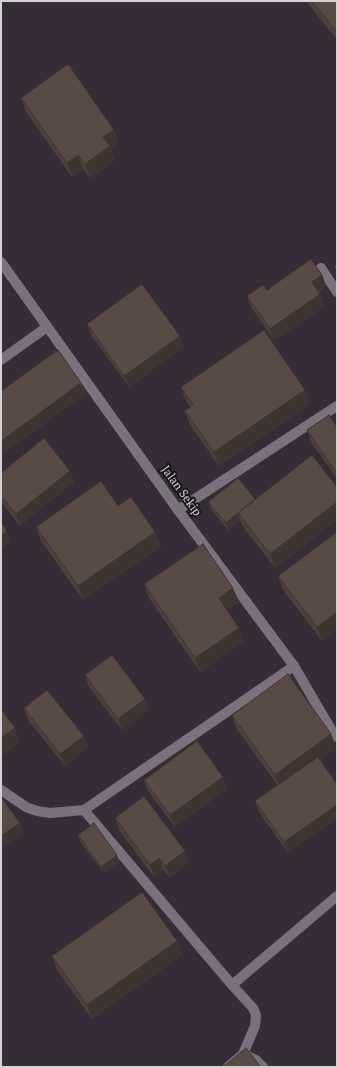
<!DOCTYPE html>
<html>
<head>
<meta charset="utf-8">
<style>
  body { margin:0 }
  #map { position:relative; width:338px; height:1068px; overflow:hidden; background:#352c37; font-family:"PT Serif",serif }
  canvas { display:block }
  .frame { position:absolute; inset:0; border:2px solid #d6d0d7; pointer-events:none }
</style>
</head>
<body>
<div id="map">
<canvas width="338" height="1068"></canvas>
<div class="frame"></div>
</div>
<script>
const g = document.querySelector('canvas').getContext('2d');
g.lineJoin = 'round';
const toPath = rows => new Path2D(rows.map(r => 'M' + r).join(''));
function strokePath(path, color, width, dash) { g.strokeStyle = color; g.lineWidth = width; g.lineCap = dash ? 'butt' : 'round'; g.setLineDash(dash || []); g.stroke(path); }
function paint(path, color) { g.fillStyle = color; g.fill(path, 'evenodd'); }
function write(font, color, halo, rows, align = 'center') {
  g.font = font + ' "PT Serif",serif'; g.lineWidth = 4; g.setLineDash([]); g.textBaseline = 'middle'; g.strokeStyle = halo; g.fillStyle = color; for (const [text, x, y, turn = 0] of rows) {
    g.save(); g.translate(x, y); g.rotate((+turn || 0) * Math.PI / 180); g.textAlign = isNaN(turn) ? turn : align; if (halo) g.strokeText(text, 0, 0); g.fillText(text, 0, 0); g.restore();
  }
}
strokePath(toPath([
  [1,262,178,510,294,666,332,731,337,737],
  [321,268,337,292],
  [1,360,47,327],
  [178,510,337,406],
  [1,790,26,807,37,811,50,813,84,810,294,666],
  [84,810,232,985,253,1008,256,1015,255,1026,243,1054,228,1067],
  [232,985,337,896],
  [243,1054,256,1060,263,1067]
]), '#7a717d', 10);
paint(toPath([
  [306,1,337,1,337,40],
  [21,98,119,144,111,150,115,160,90,178,83,169,72,177,26,112],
  [322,275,326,286,319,292,320,294,325,306,274,340,251,307,247,296,267,290],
  [87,324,184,347,129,387,91,335],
  [181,387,305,390,310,404,219,466,190,425,185,411,190,407,186,401],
  [337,427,337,479,311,442,307,430],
  [70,471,74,482,20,526,1,502,1,473],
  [337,487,337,520,275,568,243,527,240,520,228,530,211,509,208,502,255,499],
  [118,506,155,532,161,546,83,600,41,541,36,527],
  [337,532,322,641,283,590,278,576],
  [144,584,239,602,227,610,239,628,244,642,200,672,149,598],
  [85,675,145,699,149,710,122,730,89,687],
  [24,708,84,736,88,747,65,766,28,720],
  [232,715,337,748,320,760,288,853,259,812,255,801,277,785,237,729],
  [144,780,228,788,175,827,148,791],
  [115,818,189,862,170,877,163,870,154,877,119,830],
  [78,835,117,855,119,862,104,873,80,842],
  [177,941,182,955,92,1019,57,970,52,956]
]), '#4d403c');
paint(toPath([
  [114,130,119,144,111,150,115,160,90,178,85,164,103,137],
  [78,155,83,169,72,177,67,163],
  [322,275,326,286,316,293,312,282],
  [320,294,325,306,274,340,270,329],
  [180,336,184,347,129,387,124,376],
  [81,383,86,394,1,456,1,441],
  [305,390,310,404,219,466,214,452],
  [70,471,74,482,20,526,16,514],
  [337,502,337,520,275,568,270,554],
  [238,513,240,520,228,530,226,523],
  [7,531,11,542,1,550,1,536],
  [155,532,161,546,83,600,78,586],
  [233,588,239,602,224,612,219,598],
  [337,612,337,630,322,641,317,627],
  [239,628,244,642,200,672,195,658],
  [145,699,149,710,122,730,118,719],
  [15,728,20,742,1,756,1,738],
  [331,734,337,748,280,789,275,775],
  [84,736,88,747,65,766,60,754],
  [223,777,228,788,175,827,170,815],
  [337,805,337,819,288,853,284,842],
  [20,823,24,834,1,850,1,836],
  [185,851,189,862,170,877,165,866],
  [117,855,119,862,104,873,101,867],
  [159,858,163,870,154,877,150,865],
  [177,941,182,955,92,1019,87,1005]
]), '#3e3431');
const building = toPath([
  [312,1,337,1,337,32,312,1],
  [68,64,114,130,103,137,110,146,85,164,78,155,67,163,21,98,68,64],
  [311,259,322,275,312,282,320,294,270,329,247,296,263,285,267,290,311,259],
  [337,265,337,271,334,266,337,265],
  [142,284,180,336,124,376,87,324,142,284],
  [264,330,305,390,214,452,185,411,193,405,181,387,264,330],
  [58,350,81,383,1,441,1,391,58,350],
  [329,415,337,427,337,474,307,430,329,415],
  [44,438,70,471,16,514,1,496,1,473,44,438],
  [312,455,337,487,337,502,270,554,238,513,312,455],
  [238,478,255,499,238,513,226,523,208,502,238,478],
  [101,481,118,506,131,497,155,532,78,586,36,527,101,481],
  [1,522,7,531,1,536,1,522],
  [337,532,337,612,317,627,278,576,337,532],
  [203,544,233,588,219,598,239,628,195,658,144,584,203,544],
  [112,655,145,699,118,719,85,675,112,655],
  [288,674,331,734,275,775,232,715,288,674],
  [47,690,84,736,60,754,24,708,47,690],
  [1,709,15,728,1,738,1,709],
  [197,741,223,777,170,815,144,780,197,741],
  [318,757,337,784,337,805,284,842,255,801,318,757],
  [144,796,185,851,165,866,159,858,150,865,115,818,144,796],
  [1,797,20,823,1,836,1,797],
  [94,823,117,855,101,867,78,835,94,823],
  [142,892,177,941,87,1005,52,956,142,892],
  [246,1048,261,1067,223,1067,246,1048],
  [1,1062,4,1067,1,1067,1,1062]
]);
paint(building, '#594a46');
strokePath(building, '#3e3431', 1);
write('12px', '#d6d0d7', '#1a161b', [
  ["Jalan Sekip",181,491,54]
]);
</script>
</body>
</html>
